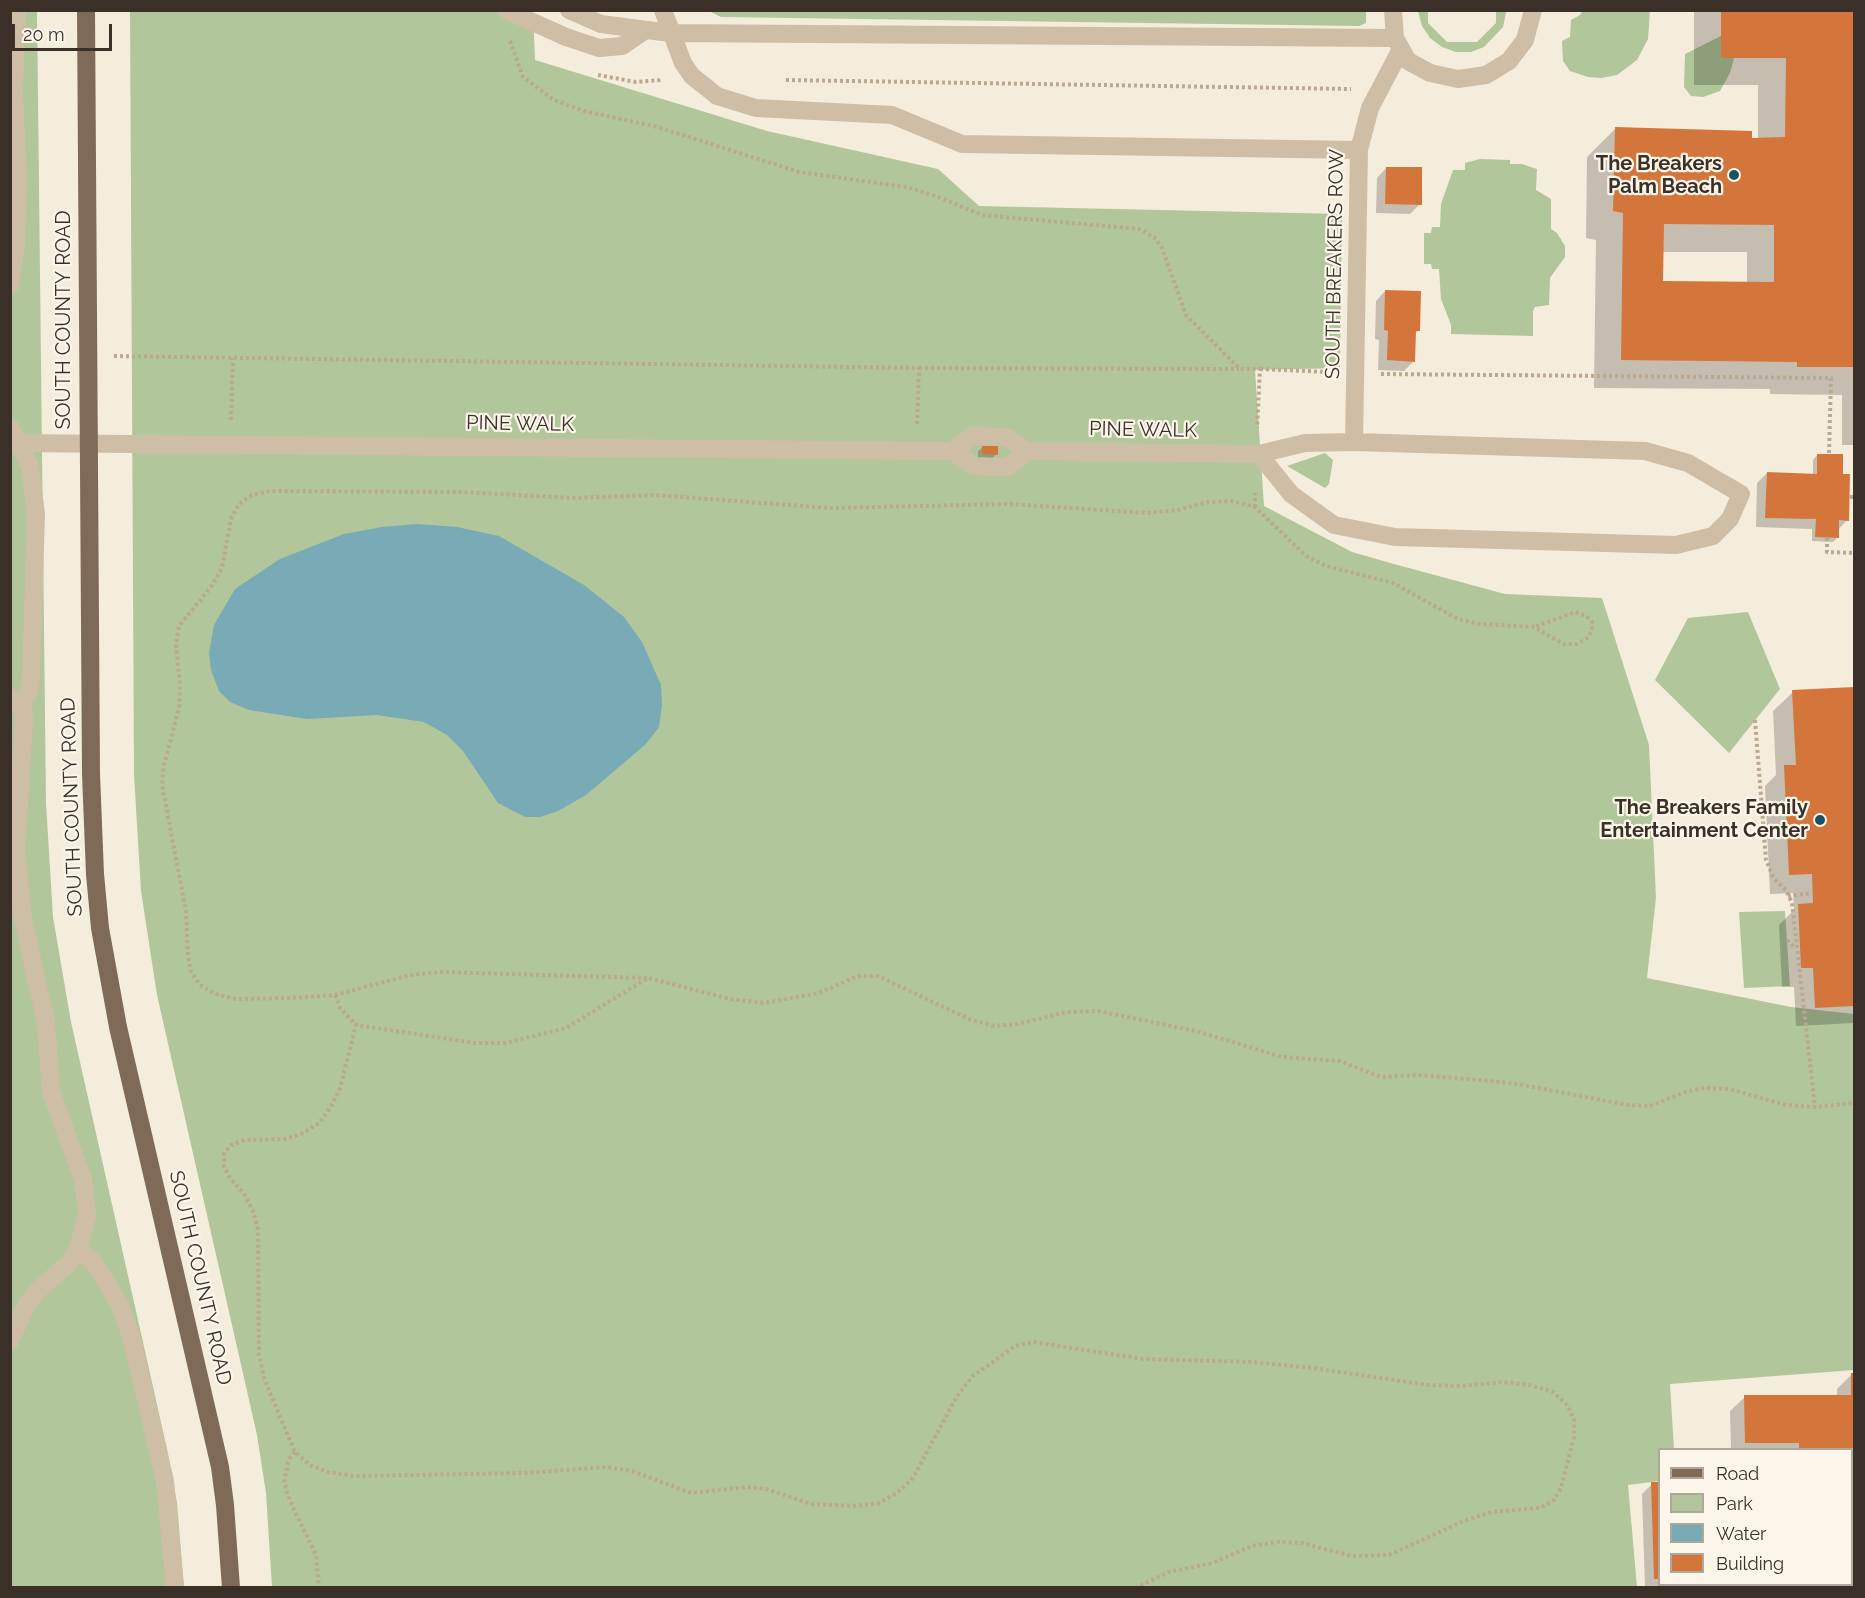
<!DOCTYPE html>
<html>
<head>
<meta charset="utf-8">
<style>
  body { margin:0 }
  #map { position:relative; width:1865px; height:1598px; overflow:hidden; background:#f5eddc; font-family:Raleway,sans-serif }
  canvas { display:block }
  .frame { position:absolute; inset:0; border:12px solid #3a3028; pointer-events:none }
  .legend { position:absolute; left:1658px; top:1448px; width:195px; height:138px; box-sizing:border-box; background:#fcf6ea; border:2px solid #aea79c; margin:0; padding:8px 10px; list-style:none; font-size:18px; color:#3a3028 }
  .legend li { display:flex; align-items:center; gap:12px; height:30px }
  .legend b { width:30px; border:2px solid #aea79c }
  .scale { position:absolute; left:12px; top:24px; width:100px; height:27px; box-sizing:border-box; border:3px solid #3a3028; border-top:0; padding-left:8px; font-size:18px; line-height:21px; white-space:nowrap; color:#3a3028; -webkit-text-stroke:4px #fcf6ea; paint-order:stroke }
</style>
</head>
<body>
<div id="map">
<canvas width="1865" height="1598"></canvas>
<div class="frame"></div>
<ul class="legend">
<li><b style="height:8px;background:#7e6a57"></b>Road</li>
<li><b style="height:16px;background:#b1c69a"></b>Park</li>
<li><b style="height:16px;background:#78abb6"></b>Water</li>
<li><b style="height:16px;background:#d4753c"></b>Building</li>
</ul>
<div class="scale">20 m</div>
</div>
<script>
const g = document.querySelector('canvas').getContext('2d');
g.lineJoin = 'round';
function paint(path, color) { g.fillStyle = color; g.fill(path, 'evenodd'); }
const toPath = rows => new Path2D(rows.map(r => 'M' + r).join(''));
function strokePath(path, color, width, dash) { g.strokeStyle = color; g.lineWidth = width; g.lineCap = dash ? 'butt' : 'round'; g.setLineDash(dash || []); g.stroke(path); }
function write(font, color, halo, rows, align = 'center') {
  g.font = font + ' Raleway,sans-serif'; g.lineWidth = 4.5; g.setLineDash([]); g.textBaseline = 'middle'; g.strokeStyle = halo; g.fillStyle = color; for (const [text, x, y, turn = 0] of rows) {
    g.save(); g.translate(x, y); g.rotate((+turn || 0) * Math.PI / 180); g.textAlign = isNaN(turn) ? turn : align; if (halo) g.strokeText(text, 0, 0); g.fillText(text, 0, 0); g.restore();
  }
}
paint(toPath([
  [37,10,46,803,53,917,71,1022,167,1449,177,1503,184,1587,11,1588,10,11],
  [1366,10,1366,23,1359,26,721,17,709,11],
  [130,11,533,11,535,60,767,131,938,169,979,206,1342,214,1340,368,1255,370,1264,506,1352,552,1394,564,1505,594,1602,598,1649,745,1656,898,1647,978,1791,1007,1854,1014,1854,1370,1670,1384,1674,1449,1660,1450,1659,1481,1628,1485,1637,1587,272,1587,266,1493,257,1435,157,995,141,891,134,775],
  [1418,11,1428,11,1428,23,1447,42,1477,42,1496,23,1496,11,1506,11,1506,13,1503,27,1484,47,1471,52,1456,52,1442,47,1430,38,1422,26],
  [1582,11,1650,11,1648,39,1637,60,1617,75,1601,78,1588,77,1570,71,1563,61,1562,41,1570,37,1571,20,1580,15],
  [1721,36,1721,58,1734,58,1730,73,1720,91,1703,97,1691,96,1684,87,1685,54],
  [1480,159,1510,160,1510,164,1522,164,1537,169,1536,190,1551,199,1551,229,1557,233,1565,246,1565,257,1550,278,1549,305,1535,307,1533,311,1533,336,1451,334,1451,325,1441,299,1439,269,1432,269,1431,264,1424,264,1424,233,1431,233,1432,227,1440,227,1441,204,1453,170,1465,170,1465,163],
  [1325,453,1333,460,1329,484,1325,488,1287,466],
  [1748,612,1780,689,1729,753,1655,680,1688,618],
  [1785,911,1790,986,1744,988,1739,912]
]), '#b1c69a');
paint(toPath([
  [417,524,457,527,499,536,584,585,624,617,642,642,661,685,662,705,659,727,646,744,586,795,558,811,540,817,525,817,498,803,463,751,447,735,424,722,377,715,307,719,249,710,230,702,219,691,211,670,209,653,214,625,235,589,280,559,344,534,382,527]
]), '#78abb6');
paint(toPath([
  [1694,10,1854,10,1854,445,1842,445,1842,395,1770,394,1770,389,1594,388,1596,240,1586,238,1587,157,1615,129,1758,139,1758,85,1694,85],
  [1662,252,1747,252,1747,283,1662,282],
  [1386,168,1420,204,1410,214,1376,213,1377,178],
  [1385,291,1419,330,1414,334,1414,361,1404,371,1378,370,1379,340,1375,339,1376,301],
  [983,447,996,454,992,459,978,458,978,451],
  [1817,455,1841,475,1847,520,1838,530,1837,538,1833,542,1812,541,1812,529,1756,527,1757,483,1767,473,1813,475,1813,460],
  [1854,689,1854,1023,1796,1026,1794,987,1782,987,1779,925,1794,910,1793,893,1770,894,1765,786,1776,775,1773,711,1793,692],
  [1852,1374,1854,1374,1854,1494,1852,1494,1852,1450,1731,1450,1730,1411,1745,1397,1837,1396,1837,1389],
  [1652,1484,1660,1484,1660,1584,1673,1584,1670,1587,1645,1588,1642,1494],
  [1852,1551,1854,1551,1854,1588,1737,1588,1737,1584,1852,1584]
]), '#0003');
paint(toPath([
  [1721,10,1854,10,1854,367,1797,367,1797,362,1621,360,1623,213,1613,211,1615,127,1752,131,1752,138,1785,137,1786,58,1721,58],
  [1664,224,1774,225,1774,282,1663,281],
  [1386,167,1422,167,1422,205,1385,204],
  [1385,290,1421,291,1420,331,1416,331,1415,362,1387,360,1388,331,1384,330],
  [982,446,998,446,998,455,982,454],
  [1817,454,1843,454,1843,474,1850,474,1849,521,1839,520,1839,538,1815,537,1816,519,1765,518,1767,472,1817,474],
  [1854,687,1854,1006,1815,1008,1813,968,1801,968,1798,904,1813,903,1812,874,1789,875,1784,765,1796,765,1792,690],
  [1851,1373,1854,1373,1854,1480,1852,1480,1852,1450,1799,1450,1799,1443,1745,1443,1744,1395,1851,1395],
  [1651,1482,1660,1482,1660,1579,1654,1579],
  [1852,1550,1854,1550,1854,1588,1752,1588,1752,1584,1852,1584]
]), '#d4753c');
strokePath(toPath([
  [510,41,523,77,554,100,584,111,658,127,799,172,906,187,933,195,982,215,1139,229,1154,237,1162,248,1186,315,1240,369,1260,369,1257,428],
  [598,75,636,82,662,80],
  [786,80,1351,89],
  [114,356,919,368,917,426],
  [919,368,1239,369],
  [1260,369,1328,372],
  [1381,374,1831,378,1829,454],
  [231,420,233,358],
  [1850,497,1854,497],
  [1255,507,1255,493],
  [1827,538,1827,552,1854,553],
  [1755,720,1766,860,1774,879,1786,890,1792,903,1815,1107],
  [1788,896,1813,893],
  [1787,940,1795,948],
  [647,978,441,972,410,975,335,995,290,998,236,999,215,994,200,985,191,972,188,956,186,911,162,785,164,765,179,708,180,685,176,644,179,626,211,587,222,568,231,519,239,504,252,495,271,491,462,492,573,498,655,495,830,508,1010,504,1147,513,1178,510,1207,502,1232,501,1255,507,1306,556,1326,566,1393,583,1458,619,1480,624,1534,627,1563,644,1577,644,1587,638,1592,631,1592,622,1586,616,1575,612,1534,627],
  [335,995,340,1008,356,1025],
  [295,1452,289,1459,284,1482,290,1501,316,1555,319,1588],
  [1135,1588,1169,1572,1212,1563,1252,1546,1277,1542,1302,1543,1351,1556,1389,1555,1466,1520,1492,1512,1540,1508,1554,1500,1561,1488,1574,1437,1574,1420,1568,1406,1553,1392,1529,1385,1504,1382,1461,1386,1428,1385,1313,1368,1253,1362,1143,1359,1033,1342,1015,1346,973,1376,957,1396,913,1478,897,1493,879,1503,856,1506,811,1504,766,1489,747,1487,691,1493,632,1471,606,1467,525,1473,354,1476,328,1472,310,1465,295,1452,265,1381,259,1355,258,1230,254,1213,245,1195,230,1178,224,1166,224,1154,231,1145,245,1140,285,1139,303,1133,319,1123,331,1107,340,1088,356,1025,475,1043,506,1043,566,1028,648,978,730,999,764,1003,819,993,858,976,878,976,969,1019,994,1026,1017,1024,1067,1012,1098,1011,1196,1031,1282,1057,1340,1061,1381,1077,1420,1075,1512,1083,1628,1105,1650,1106,1688,1091,1706,1088,1729,1089,1786,1105,1815,1107,1854,1103]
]), '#bba890', 4, [3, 3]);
strokePath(toPath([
  [506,10,566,37,599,48,622,46,644,31],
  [569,10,601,24,670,33,1395,38],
  [663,10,683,63,692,76,717,96,756,108,892,115,962,144,1359,150],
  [1393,10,1395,38,1408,61,1430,73,1458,79,1486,75,1509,61,1525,40,1533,10],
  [10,285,16,246,18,179,14,92,17,10],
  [10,427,30,466,36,514,31,681,28,694,19,702],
  [1354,442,1359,150,1370,108,1400,51],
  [10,443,952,451],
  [952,451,974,466,1000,467,1008,467,1027,451],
  [952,451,972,436,1007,437,1027,451],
  [1027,451,1259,454,1305,443,1354,442,1645,451,1688,463,1741,494,1730,519,1713,536,1676,545,1395,537,1334,525,1291,494,1259,454],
  [10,697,23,709,24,720,16,851,23,919,46,1023,51,1092,83,1179,87,1215,78,1248,69,1263,37,1291,27,1304,10,1341],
  [78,1248,93,1262,105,1280,119,1303,131,1336,165,1481,175,1588]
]), '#cfbea6', 18);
strokePath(toPath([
  [86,10,91,774,95,874,100,928,118,1027,220,1467,225,1505,231,1588]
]), '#7e6a57', 18);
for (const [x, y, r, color] of [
  [1734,175,6,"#185361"],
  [1820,820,6,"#185361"]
]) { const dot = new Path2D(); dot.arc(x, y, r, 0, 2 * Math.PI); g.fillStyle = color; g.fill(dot); strokePath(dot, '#fcf6ea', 2); }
write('bold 20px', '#3a3028', '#fcf6ea', [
  ["The Breakers",1722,164],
  ["Palm Beach",1722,187],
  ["The Breakers Family",1808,808],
  ["Entertainment Center",1808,831]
], 'right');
write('20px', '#3a3028', '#fcf6ea', [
  ["SOUTH BREAKERS ROW",1335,264,-89],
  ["SOUTH COUNTY ROAD",64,320,-90],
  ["PINE WALK",520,424,1],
  ["PINE WALK",1143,430,1],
  ["SOUTH COUNTY ROAD",72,807,-92],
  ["SOUTH COUNTY ROAD",200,1278,77]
]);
</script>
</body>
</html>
